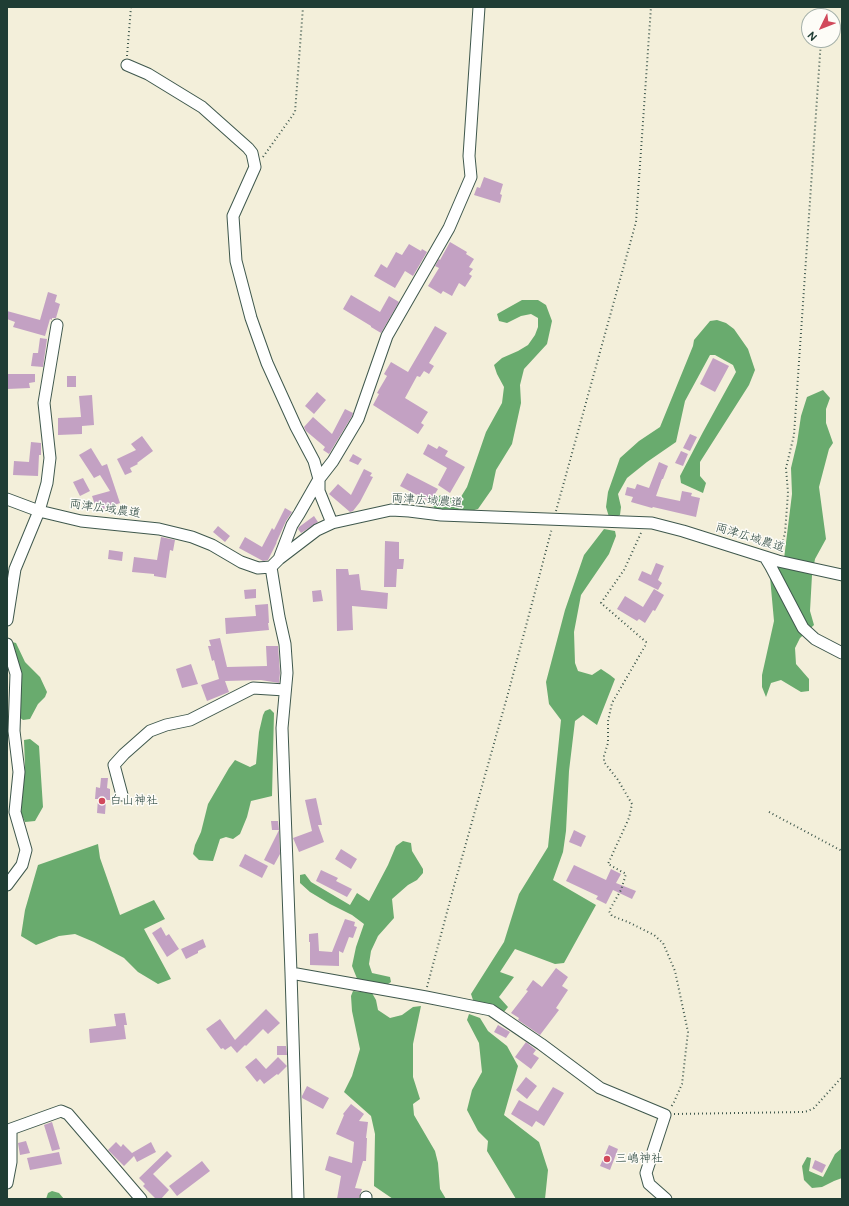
<!DOCTYPE html>
<html>
<head>
<meta charset="utf-8">
<style>
  body { margin:0 }
  #map { position:relative; width:849px; height:1206px; overflow:hidden; background:#f3efda; font-family:"Balsamiq Sans",sans-serif }
  canvas { display:block }
  .frame { position:absolute; inset:0; border:8px solid #1f3d34; pointer-events:none }
  .north { position:absolute; left:801px; top:8px; width:40px; height:40px; box-sizing:border-box; background:#fdfcf7; border:1px solid #a4b0a9; border-radius:50%; rotate:227deg; font-size:11px; font-weight:700; line-height:16px; text-align:center; color:#1f3d34 }
  .north::after { content:''; display:block; margin:auto; width:14px; height:18px; background:#d1495b; clip-path:polygon(50% 0,100% 100%,50% 72%,0 100%) }
</style>
</head>
<body>
<div id="map">
<canvas width="849" height="1206"></canvas>
<div class="frame"></div>
<div class="north">N</div>
</div>
<script>
const g = document.querySelector('canvas').getContext('2d');
g.lineJoin = 'round';
function paint(path, color) { g.fillStyle = color; g.fill(path, 'evenodd'); }
const toPath = rows => new Path2D(rows.map(r => 'M' + r).join(''));
function strokePath(path, color, width, dash) { g.strokeStyle = color; g.lineWidth = width; g.lineCap = dash ? 'butt' : 'round'; g.setLineDash(dash || []); g.stroke(path); }
function write(font, color, halo, rows, align = 'center') {
  g.font = font + ' "Balsamiq Sans","Klee One",sans-serif'; g.lineWidth = 3; g.setLineDash([]); g.textBaseline = 'middle'; g.strokeStyle = halo; g.fillStyle = color; for (const [text, x, y, turn = 0] of rows) {
    g.save(); g.translate(x, y); g.rotate((+turn || 0) * Math.PI / 180); g.textAlign = isNaN(turn) ? turn : align; if (halo) g.strokeText(text, 0, 0); g.fillText(text, 0, 0); g.restore();
  }
}
paint(toPath([
  [522,300,538,300,546,305,552,321,547,344,524,369,520,385,521,403,512,444,496,470,492,489,478,509,467,512,436,509,432,506,440,495,459,500,467,487,486,432,502,403,504,387,497,374,494,365,502,358,518,351,528,345,535,335,538,327,538,318,531,314,521,316,507,323,499,321,497,314],
  [717,320,726,323,734,329,748,349,755,370,749,385,700,462,700,476,706,483,703,493,681,483,680,476,703,432,736,372,733,365,715,355,710,355,685,401,676,442,647,462,627,478,618,494,621,507,620,515,614,518,609,517,606,507,608,492,620,458,639,441,660,427,693,346,694,340,710,321],
  [823,390,830,398,826,409,826,423,833,443,829,449,819,487,826,539,815,559,812,575,810,611,814,625,800,638,795,648,796,664,809,679,809,691,801,692,781,680,771,683,766,697,762,687,762,675,774,621,770,577,775,564,783,567,792,494,791,468,797,443,801,416,807,397],
  [604,529,615,531,616,536,609,554,581,595,574,632,575,663,578,671,592,675,601,669,610,675,615,679,597,725,583,715,575,721,569,771,566,831,563,852,553,880,596,905,564,963,555,964,515,949,500,972,514,977,499,997,508,1007,503,1013,473,1000,471,994,504,942,519,894,548,847,561,720,549,704,546,682,565,610,584,555],
  [12,642,16,643,25,662,40,677,47,692,45,697,38,704,30,719,23,720,19,717,16,702,22,678,11,644],
  [270,709,274,713,272,796,251,801,247,817,240,834,233,839,226,837,220,839,213,861,199,860,193,854,195,845,201,832,208,804,229,768,235,760,250,767,256,764,259,732,263,715,265,711],
  [30,739,39,746,43,807,35,821,25,822,21,813,25,766,24,740],
  [403,841,411,843,412,851,423,869,423,873,417,880,408,885,392,899,394,918,378,936,371,951,369,964,372,973,390,977,391,982,388,984,358,981,352,966,356,947,364,924,352,915,330,904,310,892,300,883,300,875,305,874,311,882,350,905,357,893,369,901,388,865,396,846],
  [98,844,100,858,120,915,154,900,165,919,144,929,171,979,158,984,138,972,124,958,94,942,75,934,59,936,36,945,21,936,25,910,38,865],
  [353,991,372,993,376,1000,378,1010,390,1018,402,1015,413,1007,421,1006,413,1044,413,1077,420,1099,413,1104,414,1115,435,1151,438,1163,440,1189,446,1199,393,1199,374,1186,375,1134,371,1116,344,1092,352,1076,360,1049,352,1011,351,996],
  [469,1014,480,1018,488,1031,507,1046,518,1066,504,1115,539,1142,548,1170,545,1199,516,1199,487,1151,488,1141,478,1131,467,1110,472,1090,482,1072,479,1043,467,1020],
  [842,1148,842,1178,834,1181,822,1187,812,1188,804,1180,802,1166,807,1157,811,1158,809,1171,823,1177,835,1154],
  [52,1191,59,1193,64,1199,46,1199,48,1193]
]), '#69ab6e');
paint(toPath([
  [484,177,503,184,500,194,502,195,500,203,474,195,477,187,480,188],
  [450,242,467,252,466,254,474,259,469,267,473,269,469,274,472,276,465,287,459,283,452,296,443,291,441,294,428,286,439,268,435,266,439,259,440,260],
  [409,244,421,251,422,249,427,252,413,276,405,271,395,288,374,276,381,264,387,268,396,252,402,255],
  [48,292,57,295,55,302,60,304,56,318,52,318,52,320,50,319,45,336,13,327,15,322,7,319,7,311,40,320],
  [351,295,380,312,389,296,399,302,381,333,371,327,371,326,343,309],
  [435,326,447,333,429,363,434,366,429,374,424,371,420,377,417,376,405,398,428,412,421,423,424,425,418,434,373,405,379,394,377,393,387,376,384,374,391,362,408,372],
  [40,338,47,339,43,367,31,366,33,353,38,353],
  [713,358,729,366,715,392,700,384],
  [7,374,35,374,35,382,29,383,30,388,7,389],
  [67,376,76,376,76,387,67,387],
  [317,392,326,400,314,414,305,406],
  [92,395,94,425,82,426,82,434,58,435,58,418,81,417,79,396],
  [345,409,353,413,352,416,329,454,323,450,325,447,306,431,304,427,313,417,332,434],
  [690,434,697,437,690,451,683,448],
  [142,436,153,451,137,463,138,464,130,468,132,472,125,475,117,459,136,450,131,444],
  [31,442,41,443,41,455,39,455,38,476,13,475,14,461,29,462],
  [428,444,437,449,439,446,448,451,445,456,465,467,450,493,438,485,447,468,423,454],
  [91,448,102,466,107,464,120,503,97,511,92,496,110,491,100,475,94,478,79,455],
  [681,451,688,454,683,466,675,463],
  [353,454,362,459,358,465,349,461],
  [659,462,668,466,663,479,662,479,656,496,680,501,682,491,692,493,691,496,700,498,696,517,653,507,652,508,631,502,633,497,625,495,627,487,635,489,637,484,649,488],
  [364,469,372,473,370,476,373,477,360,502,353,511,350,512,329,494,338,484,351,495],
  [407,473,438,489,430,502,400,486],
  [83,478,90,491,80,496,73,482],
  [285,508,292,512,286,521,276,543,277,542,268,560,263,561,239,548,245,537,262,547,272,528,274,530],
  [314,516,318,522,301,533,298,529,299,527],
  [218,526,230,536,225,542,213,532],
  [161,537,175,540,173,551,170,550,166,578,154,576,154,574,132,572,134,557,157,560],
  [385,541,399,542,399,559,404,559,403,569,397,569,396,587,384,587],
  [109,550,123,552,122,561,108,559],
  [656,563,664,566,658,580,662,583,658,590,638,580,642,571,651,575],
  [336,569,348,569,349,575,359,574,361,590,388,593,387,609,352,606,353,630,337,631],
  [256,589,256,598,245,599,244,590],
  [654,589,664,595,655,611,653,610,645,623,639,619,637,621,617,609,625,596,643,607],
  [321,590,323,601,313,602,312,591],
  [268,604,269,623,268,623,269,630,226,634,225,618,256,616,255,605],
  [220,638,227,667,267,666,266,646,278,646,280,673,279,683,261,680,225,681,229,692,207,701,201,685,219,679,214,660,212,661,208,646,211,646,209,640],
  [191,664,198,684,182,688,176,669],
  [101,778,108,778,107,788,110,789,110,800,106,800,105,814,97,813,98,799,95,799,96,787,100,788],
  [316,798,322,825,318,825,324,842,299,852,293,838,312,831,305,800],
  [271,821,278,821,279,830,272,830],
  [279,830,280,854,274,865,264,860],
  [574,830,586,836,581,847,569,842],
  [341,849,357,859,351,869,335,859],
  [245,854,268,866,262,878,239,866],
  [574,865,606,880,611,869,621,874,616,883,636,891,632,899,613,890,606,904,596,899,598,896,566,881],
  [321,870,338,878,336,881,352,889,347,897,316,881],
  [345,919,355,922,354,926,357,927,353,938,349,937,343,953,339,951,339,966,310,965,310,942,309,942,309,934,318,933,319,951,332,952],
  [161,927,166,936,169,934,179,949,167,957,152,933],
  [203,939,206,947,198,951,198,953,186,959,181,949],
  [556,968,568,977,562,986,568,990,556,1008,559,1010,540,1035,518,1020,519,1018,511,1013,528,991,526,990,533,980,542,987],
  [266,1009,280,1023,268,1034,263,1029,246,1046,245,1045,237,1053,231,1046,225,1050,223,1048,221,1049,206,1029,220,1019,235,1040],
  [125,1013,127,1025,124,1025,126,1039,90,1043,89,1029,116,1026,114,1014],
  [498,1025,510,1032,506,1038,494,1032],
  [526,1042,536,1050,533,1054,539,1058,531,1069,515,1057],
  [277,1046,286,1046,287,1055,277,1055],
  [278,1057,287,1066,278,1075,277,1074,264,1084,260,1079,257,1082,245,1067,256,1058,266,1069],
  [526,1077,537,1086,527,1099,516,1090],
  [307,1086,329,1098,323,1109,302,1098,302,1096],
  [553,1087,564,1093,544,1126,536,1121,532,1127,511,1114,519,1100,538,1111],
  [351,1104,364,1114,359,1121,368,1122,366,1138,367,1138,366,1161,363,1161,355,1188,362,1189,361,1192,360,1194,359,1199,337,1199,341,1176,325,1170,329,1156,352,1163,354,1142,336,1134,344,1115,343,1114],
  [52,1122,60,1149,52,1151,44,1125],
  [26,1141,30,1153,20,1155,18,1143],
  [116,1142,121,1147,123,1144,132,1153,151,1142,156,1152,137,1162,134,1156,124,1166,108,1150],
  [609,1145,618,1149,610,1170,600,1166],
  [167,1151,172,1156,153,1174,169,1190,161,1199,156,1199,143,1186,145,1184,139,1178],
  [59,1152,62,1164,30,1170,27,1158],
  [815,1160,826,1165,822,1173,812,1168],
  [202,1161,210,1171,177,1196,169,1186]
]), '#c3a1c3');
const street = toPath([
  [127,65,148,74,202,107,248,148,252,153,255,167,233,216,236,261,251,318,267,363,296,427,314,461,319,479,319,491,332,523],
  [7,499,39,511,81,521,159,529,192,537,212,545,241,562,258,568,271,567,279,559,317,530,332,523,391,510,409,511,441,515,652,523,683,531,778,561,842,575],
  [765,557,771,567,803,628,815,639,842,653],
  [279,559,292,525,299,514,319,479,333,461,358,419,387,336,449,228,471,177,469,156,479,7],
  [271,567,279,617,285,644,287,673,282,728,291,973,298,1199],
  [7,620,15,569,39,511,47,483,50,458,44,403,57,325],
  [7,644,16,674,14,731,19,772,15,812,26,850,22,865,7,885],
  [122,795,114,765,124,754,150,731,166,725,190,720,253,688,285,690],
  [291,973,426,997,491,1010,541,1044,600,1088,665,1115,646,1173,649,1184,666,1199],
  [7,1183,11,1162,11,1129,61,1111,68,1114,141,1199],
  [366,1199,366,1197]
]);
strokePath(street, '#3f584d', 13);
strokePath(toPath([
  [822,16,823,7],
  [127,56,131,7],
  [263,157,295,112,303,7],
  [556,511,636,222,651,7],
  [641,533,624,570,601,603,646,642,645,646,612,703,608,721,608,743,604,756,604,762,618,780,632,804,629,818,608,864,626,874,621,890,609,911,612,916,628,922,654,935,663,943,675,971,688,1032,682,1084,674,1102,671,1107],
  [780,552,785,533,788,493,786,468,794,435,821,40],
  [769,812,842,851],
  [427,987,454,886,509,690,552,528],
  [674,1114,803,1112,808,1111,814,1108,842,1077]
]), '#3f584d', 2, [1, 3]);
strokePath(street, '#fff', 11);
for (const [x, y, r, color] of [
  [102,801,4,"#d1495b"],
  [607,1159,4,"#d1495b"]
]) { const dot = new Path2D(); dot.arc(x, y, r, 0, 2 * Math.PI); g.fillStyle = color; g.fill(dot); strokePath(dot, '#fdfcf7', 1.5); }
write('12px', '#1f3d34', '#fdfcf7', [
  ["両津広域農道",427,501,4],
  ["両津広域農道",105,509,8],
  ["両津広域農道",750,538,17]
]);
write('12px', '#1f3d34', '#fdfcf7', [
  ["白山神社",110,801],
  ["三嶋神社",615,1159]
], 'left');
</script>
</body>
</html>
